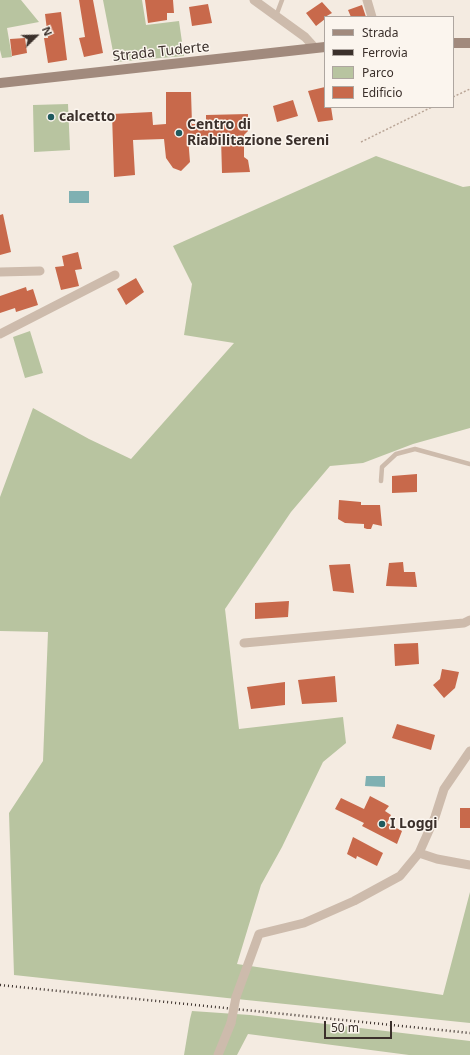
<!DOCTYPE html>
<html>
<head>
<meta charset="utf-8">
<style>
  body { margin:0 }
  #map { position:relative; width:470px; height:1055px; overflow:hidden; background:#f4ebe1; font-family:"Noto Sans",sans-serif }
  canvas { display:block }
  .legend { position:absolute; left:324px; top:16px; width:130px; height:92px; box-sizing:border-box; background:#fbf5ee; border:1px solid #aea6a0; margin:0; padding:5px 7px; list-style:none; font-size:12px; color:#3b302b }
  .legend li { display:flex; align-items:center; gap:8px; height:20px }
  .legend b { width:20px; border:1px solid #aea6a0 }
  .north { position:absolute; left:16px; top:16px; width:40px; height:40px; -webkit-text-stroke:3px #fbf5ee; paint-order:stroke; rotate:67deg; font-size:11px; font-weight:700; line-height:16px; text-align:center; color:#3b302b }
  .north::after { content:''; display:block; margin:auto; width:14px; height:18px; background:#3b302b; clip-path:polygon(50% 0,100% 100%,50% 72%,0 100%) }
  .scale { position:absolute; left:324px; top:1021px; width:68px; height:18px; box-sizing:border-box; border:2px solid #3b302b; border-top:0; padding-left:5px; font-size:12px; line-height:14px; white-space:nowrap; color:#3b302b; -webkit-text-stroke:3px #fbf5ee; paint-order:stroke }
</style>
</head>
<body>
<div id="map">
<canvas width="470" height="1055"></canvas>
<ul class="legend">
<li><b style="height:5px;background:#a18a7d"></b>Strada</li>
<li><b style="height:5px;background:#3b302b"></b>Ferrovia</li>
<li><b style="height:11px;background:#b8c4a0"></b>Parco</li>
<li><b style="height:11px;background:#c8694b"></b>Edificio</li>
</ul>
<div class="north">N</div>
<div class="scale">50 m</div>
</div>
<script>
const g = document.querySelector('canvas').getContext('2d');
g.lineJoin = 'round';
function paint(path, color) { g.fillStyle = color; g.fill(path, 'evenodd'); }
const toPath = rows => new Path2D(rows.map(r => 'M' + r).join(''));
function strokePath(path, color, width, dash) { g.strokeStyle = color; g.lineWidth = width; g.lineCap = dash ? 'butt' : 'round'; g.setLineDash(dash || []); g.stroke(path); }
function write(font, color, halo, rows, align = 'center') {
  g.font = font + ' "Noto Sans",sans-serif'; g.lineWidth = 3; g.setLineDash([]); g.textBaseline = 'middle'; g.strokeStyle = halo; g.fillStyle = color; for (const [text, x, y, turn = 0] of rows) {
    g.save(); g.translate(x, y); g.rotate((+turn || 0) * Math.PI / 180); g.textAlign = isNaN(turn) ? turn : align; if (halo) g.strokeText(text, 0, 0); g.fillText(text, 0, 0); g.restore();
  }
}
paint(toPath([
  [0,0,21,0,39,22,7,28,12,57,2,58,0,50],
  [103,0,142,0,146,25,179,21,184,56,115,62],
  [68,104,70,150,34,152,33,105],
  [376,156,463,187,470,186,470,428,413,444,363,463,330,466,291,512,225,609,239,729,343,717,346,743,323,762,282,847,261,885,237,964,443,995,470,892,470,1023,227,998,14,975,9,813,43,761,48,632,0,631,0,497,33,408,89,439,131,459,234,343,184,335,192,284,173,246],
  [30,331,43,373,25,378,13,337],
  [192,1011,250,1015,470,1041,470,1055,409,1055,248,1034,237,1055,184,1055,190,1019]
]), '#b8c4a0');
paint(toPath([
  [69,191,89,191,89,203,69,203],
  [366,776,385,776,385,787,365,786]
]), '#7fb0b2');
paint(toPath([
  [79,0,93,0,103,53,84,57,79,38,85,37],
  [145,0,173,0,174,13,167,13,167,20,148,23],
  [322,2,332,13,325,17,325,19,316,26,306,13],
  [208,4,212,23,192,26,189,7],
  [362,5,366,17,351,17,348,10],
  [61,12,67,60,48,63,44,38,48,38,45,14],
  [25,38,27,53,12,56,10,39],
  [325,87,325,107,331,107,333,120,318,122,308,91],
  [166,92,191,92,192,124,206,124,206,115,248,114,248,131,244,135,244,157,248,160,250,172,222,173,221,138,188,137,190,162,181,171,173,168,166,158,164,139,133,140,135,175,114,177,112,114,152,112,153,125,166,124],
  [293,100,298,116,277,122,273,106],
  [3,214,11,252,0,255,0,215],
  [78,252,82,269,75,270,79,286,61,290,55,267,64,266,62,256],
  [136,278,144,292,126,305,117,289],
  [26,287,27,291,33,289,38,305,16,312,15,308,0,313,0,296],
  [417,474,417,492,392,493,392,476],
  [339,500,361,502,361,505,380,505,382,526,373,524,371,529,367,529,364,528,364,524,345,523,338,519],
  [403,562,404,572,415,572,417,587,386,586,389,563],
  [350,564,354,593,333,591,329,565],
  [289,601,288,617,255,619,255,603],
  [418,643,419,664,395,666,394,644],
  [442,669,459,672,455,688,444,698,433,685,440,679],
  [335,676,337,702,302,704,298,680],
  [285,682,285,705,251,709,247,687],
  [397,724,435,735,431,750,392,738],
  [370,796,389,806,385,811,391,815,387,823,402,831,397,844,362,826,364,823,335,809,341,798,364,809],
  [460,808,470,808,470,828,460,828],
  [353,837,383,853,377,866,357,856,356,859,347,854]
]), '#c8694b');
strokePath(toPath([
  [453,97,470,89],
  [361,142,432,107]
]), '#b9a596', 1.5, [2, 2]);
strokePath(toPath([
  [276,16,282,0],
  [381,481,382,467,396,454,415,449,470,464]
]), '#cdbbac', 4.5);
strokePath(toPath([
  [254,0,305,37,315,48],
  [367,0,372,17],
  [0,272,40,271],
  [0,334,115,275],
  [244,643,464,623,470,620],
  [419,853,437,859,470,865],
  [236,997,259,934,304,923,354,901,400,876,419,853,435,817,444,789,470,751],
  [218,1055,231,1023]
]), '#cdbbac', 9);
strokePath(toPath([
  [453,43,470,43],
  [0,83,325,47]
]), '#a18a7d', 10);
strokePath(toPath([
  [0,985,470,1033]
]), '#3b302b', 2.5, [1, 3]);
strokePath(toPath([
  [231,1023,236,997]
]), '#cdbbac', 9);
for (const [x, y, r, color] of [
  [51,117,4,"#1f5a5e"],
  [179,133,4,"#1f5a5e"],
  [382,824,4,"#1f5a5e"]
]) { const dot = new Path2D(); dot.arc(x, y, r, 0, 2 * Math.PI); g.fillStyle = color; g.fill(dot); strokePath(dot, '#fbf5ee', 1.5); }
write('14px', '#3b302b', '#fbf5ee', [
  ["Strada Tuderte",161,52,-6]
]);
write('bold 14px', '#3b302b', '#fbf5ee', [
  ["calcetto",59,117],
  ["Centro di",187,125],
  ["Riabilitazione Sereni",187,141],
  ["I Loggi",390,824]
], 'left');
</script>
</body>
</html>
